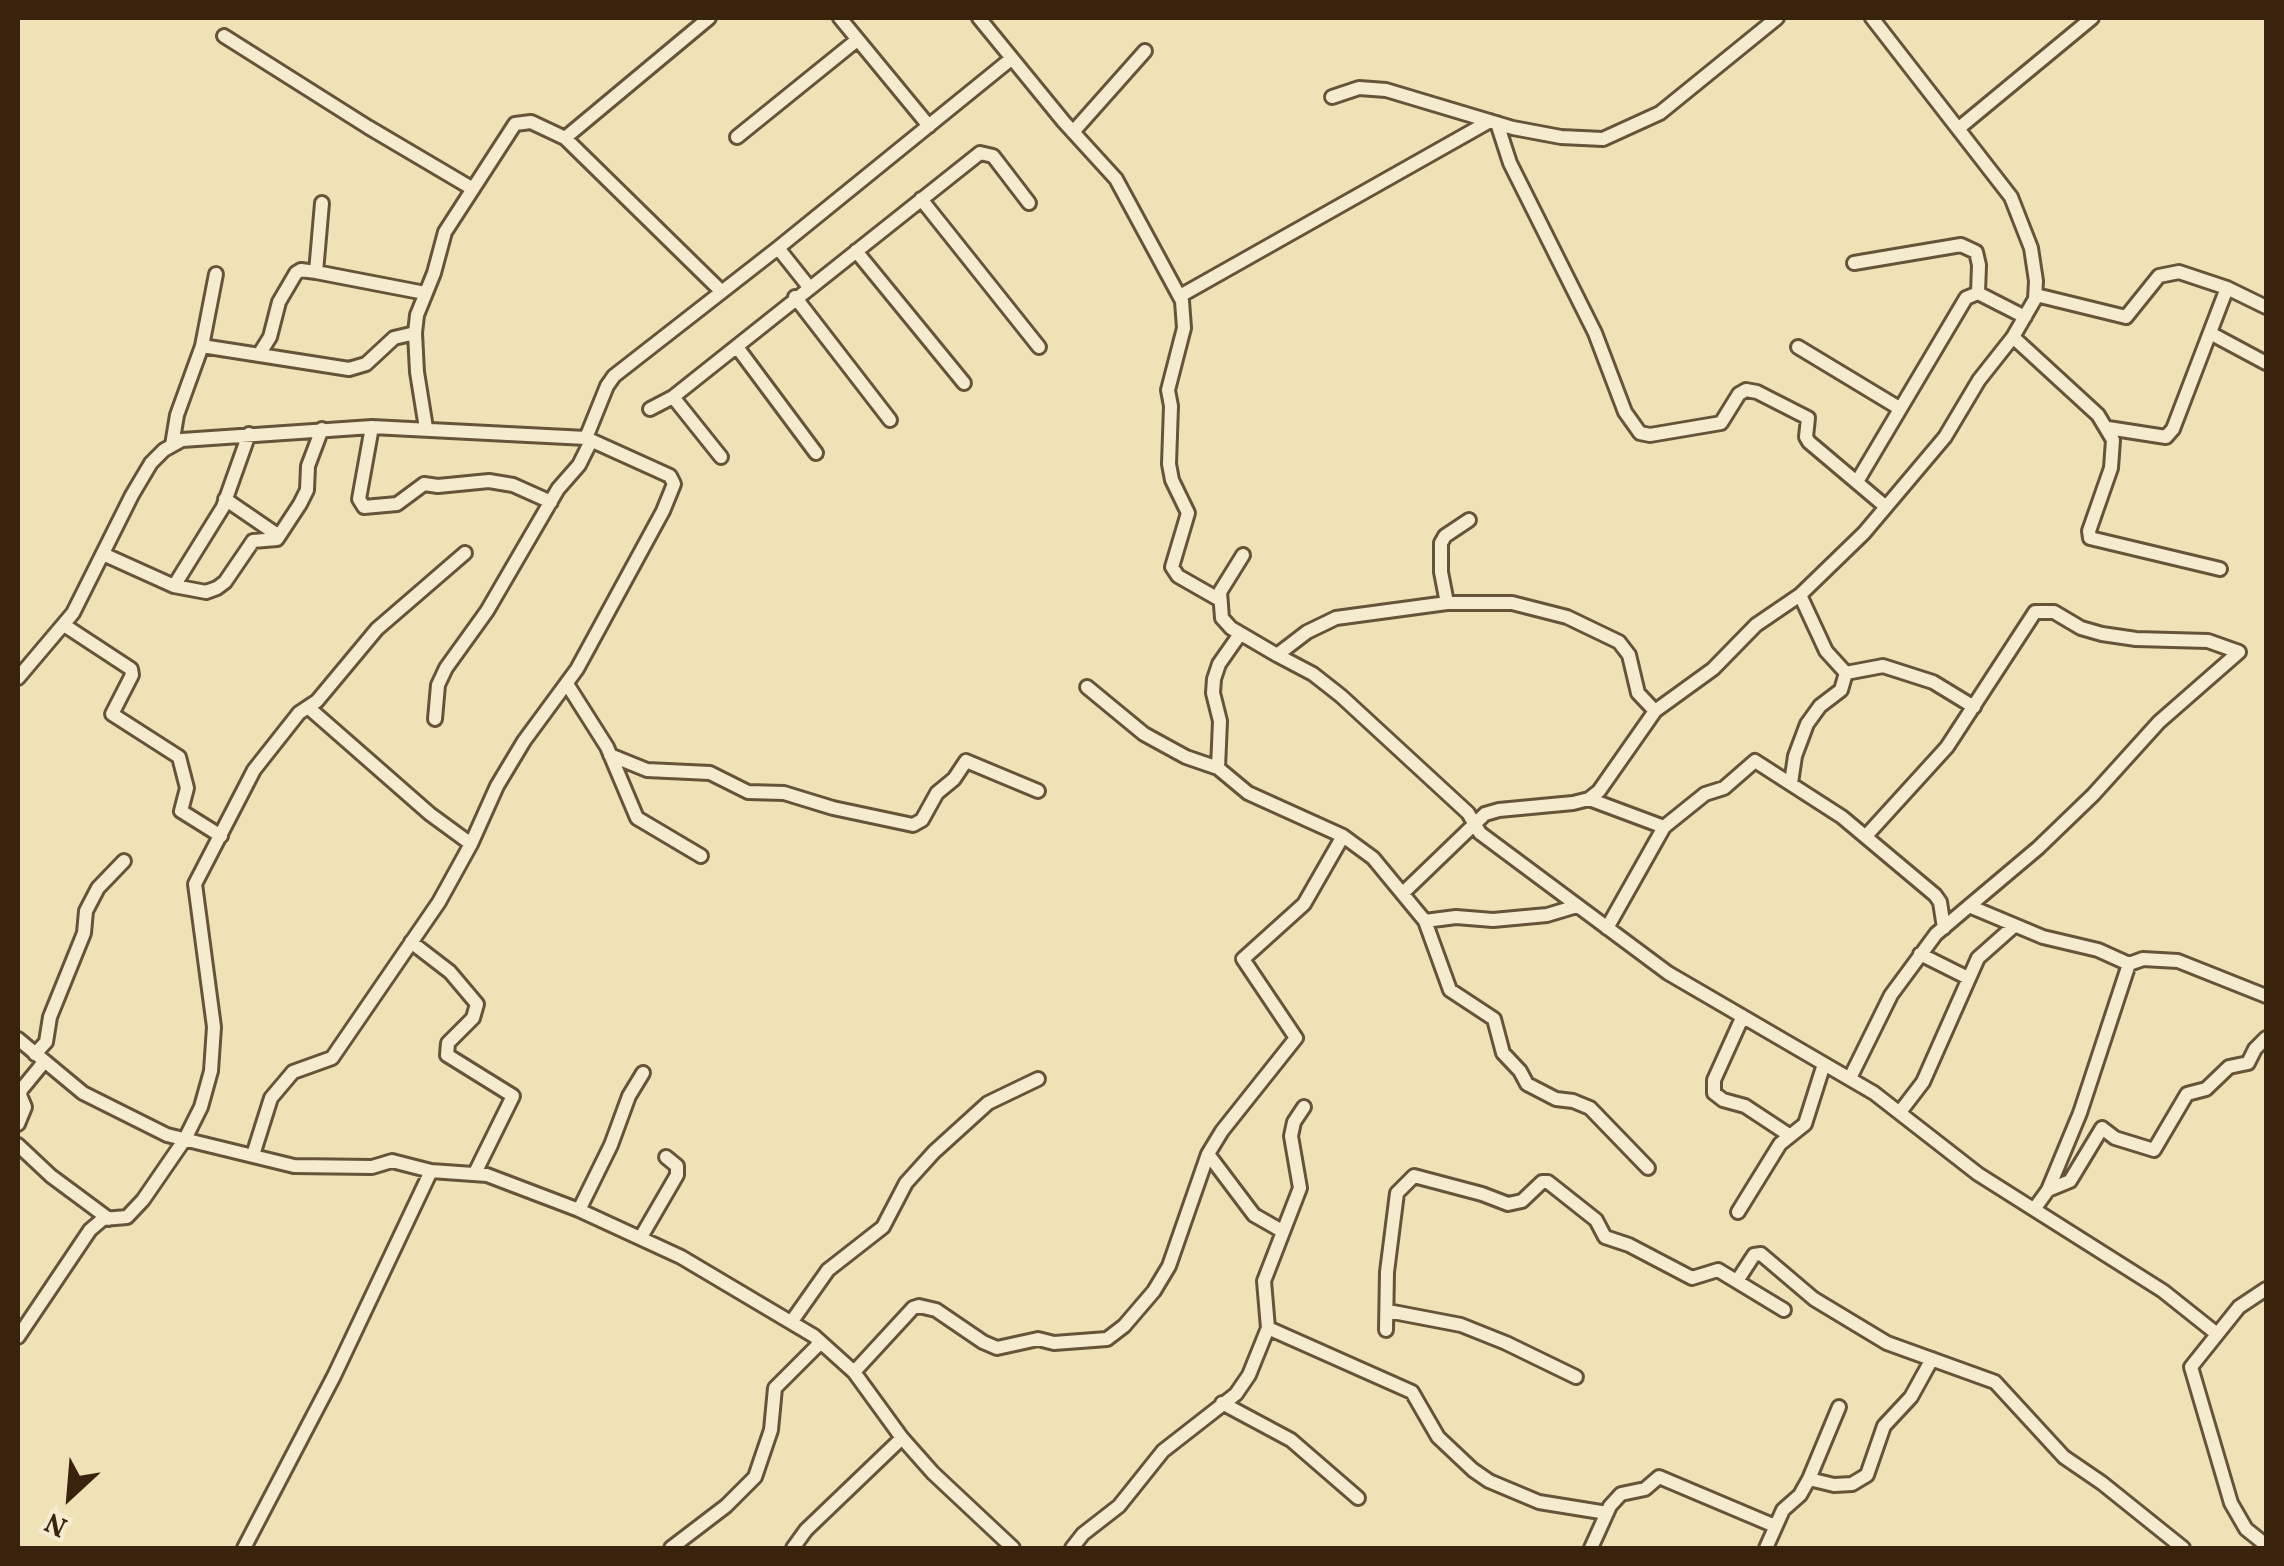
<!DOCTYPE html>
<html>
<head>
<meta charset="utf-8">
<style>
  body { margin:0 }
  #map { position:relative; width:2284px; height:1566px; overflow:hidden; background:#efe2b7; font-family:Vollkorn,serif }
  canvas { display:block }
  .frame { position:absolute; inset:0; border:20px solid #3a230d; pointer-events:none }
  .north { position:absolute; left:20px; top:1446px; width:100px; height:100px; -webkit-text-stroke:8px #f5ecd0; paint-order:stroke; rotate:206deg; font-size:28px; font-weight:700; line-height:40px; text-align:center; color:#3a230d }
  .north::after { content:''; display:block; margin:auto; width:35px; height:45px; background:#3a230d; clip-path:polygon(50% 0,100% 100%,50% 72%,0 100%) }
</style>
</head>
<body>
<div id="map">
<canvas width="2284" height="1566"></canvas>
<div class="frame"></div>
<div class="north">N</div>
</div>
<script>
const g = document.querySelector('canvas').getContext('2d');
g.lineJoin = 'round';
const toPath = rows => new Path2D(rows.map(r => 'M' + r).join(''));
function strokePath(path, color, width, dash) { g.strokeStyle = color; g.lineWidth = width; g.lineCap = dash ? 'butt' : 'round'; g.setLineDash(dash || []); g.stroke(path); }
const minor = toPath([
  [709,18,565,138,721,291],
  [840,18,929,126],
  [979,18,1064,122,1116,179,1182,301,1184,328,1168,390,1171,406,1169,464,1172,480,1188,513,1172,567,1178,576,1220,600],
  [224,36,368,127,473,189],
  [1332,97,1359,88,1386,90,1513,128,1561,137,1603,139,1660,113,1777,18],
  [1497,123,1510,163,1595,333,1625,412,1640,433,1650,435,1721,423,1739,394,1746,390,1757,392,1808,418,1806,437,1809,442,1886,507],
  [1959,128,2092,18],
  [1073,132,1145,51],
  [737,137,857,40],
  [921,199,1039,347],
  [322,203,316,272,425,293],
  [778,248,809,287],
  [856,251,964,383],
  [1854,263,1961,245,1976,252,1979,265,1978,293],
  [2036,295,2126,317,2159,276,2179,272,2227,288,2266,307],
  [1180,296,1490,121],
  [795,297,890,420],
  [2210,333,2266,363],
  [2013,337,2098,415,2113,440,2111,468,2089,531,2090,538,2220,569],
  [202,346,349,369,366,364,394,338,415,333],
  [737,347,816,453],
  [1798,347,1899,408],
  [260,353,270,337,279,302,296,273,301,270,316,272],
  [673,397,721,457],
  [650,409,673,397,980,153,993,156,1029,203],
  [372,427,359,499,364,507,397,504,424,484,438,486,489,481,513,485,551,502],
  [426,428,417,372,415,333,417,315,434,273,445,232,515,124,531,122,565,138],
  [2108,428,2166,437,2173,429,2227,288],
  [172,445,177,415,202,346,216,274],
  [1858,480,1966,298,1978,293,2025,317],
  [225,499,279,536],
  [103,554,174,586,206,592,217,588,225,582,253,541,277,539,300,504,307,490,308,466,322,429],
  [1243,555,1220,592,1222,618,1231,628,1277,655,1307,632,1336,618,1447,603,1512,603,1567,617,1619,642,1629,655,1638,693,1655,711],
  [174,586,223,507,249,434],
  [1800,595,1826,651,1846,673],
  [1447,603,1441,572,1441,543,1445,536,1469,520],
  [64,625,131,669,132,675,112,714,179,757,187,788,181,811,221,836],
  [1240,634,1219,664,1214,679,1213,693,1220,721,1218,768,1248,793,1343,836,1373,858,1425,921,1450,990,1494,1019,1503,1053,1520,1071,1527,1084,1556,1099,1573,1101,1590,1108,1648,1168],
  [1277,655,1313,674,1341,696,1468,813,1480,833,1668,973,1874,1093,1978,1174,2163,1291,2217,1334],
  [1846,673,1883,666,1933,682,1974,707],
  [18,678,73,613,132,495,151,463,164,450,182,440,372,427,586,438,607,386,614,376,778,248,1011,59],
  [567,684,607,747,637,818,701,856],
  [1087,687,1144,734,1186,757,1218,768],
  [309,708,430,814,471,844],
  [435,719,438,685,446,668,487,611,558,489,579,465,591,441],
  [610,755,647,770,710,773,748,792,784,793,833,808,913,825,922,820,937,793,954,779,966,761,1038,791],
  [1791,783,1795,756,1807,724,1820,706,1841,690,1846,673],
  [1589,799,1664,827],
  [1866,836,1947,747,2035,612,2054,612,2081,628,2102,634,2136,639,2208,641,2239,652],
  [1403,893,1485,814,1499,810,1573,803,1589,799,1599,791,1655,711,1713,669,1756,625,1800,595,1864,533,1945,437,1979,380,2013,337,2035,299,2036,281,2031,248,2011,197,1872,18],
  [1969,906,2043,937,2098,950,2129,964,2080,1113,2048,1190,2035,1208],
  [1425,921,1456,917,1493,920,1547,915,1577,906],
  [1607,928,1664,827,1705,794,1724,788,1755,761,1842,817,1935,895,1940,902,1944,928],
  [411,942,450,972,477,1004,473,1018,448,1043,447,1055,513,1096,475,1173],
  [1920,954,1968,978],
  [2129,964,2143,959,2178,961,2266,996],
  [1742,1018,1714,1080,1714,1093,1723,1100,1745,1106,1789,1135],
  [18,1039,83,1093,167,1135,294,1166,372,1167,392,1161,431,1171,487,1175,579,1210,681,1257,814,1336,854,1372,902,1438,933,1473,1013,1548],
  [35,1054,46,1042,50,1017,84,933,86,911,98,888,124,861],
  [1850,1078,1891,995,1936,934,2038,848,2093,795,2159,722,2239,652],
  [1900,1112,1923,1082,1978,958,2014,926],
  [18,1124,25,1107,20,1095,21,1090,44,1062],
  [18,1145,51,1176,109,1219],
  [253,1155,271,1098,293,1072,332,1058,439,902,471,844,497,786,524,741,577,669,663,511,674,484,670,476,586,438],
  [2048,1190,2070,1181,2102,1128,2115,1138,2154,1150,2187,1094,2206,1089,2229,1067,2248,1063,2255,1049,2266,1038],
  [579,1210,611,1145,629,1096,643,1073],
  [1738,1212,1780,1144,1805,1124,1824,1064],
  [1282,1231,1254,1215,1208,1154,1222,1131,1296,1038,1243,959,1304,904,1343,836],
  [641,1237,677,1175,677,1166,666,1157],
  [1737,1281,1754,1255,1761,1254,1814,1299,1887,1343,1995,1382,2064,1457,2102,1483,2183,1548],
  [2266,1289,2239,1307,2191,1367,2231,1503,2246,1529,2266,1545],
  [1388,1311,1461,1325,1506,1343,1576,1377],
  [792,1321,828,1270,883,1227,906,1183,934,1152,988,1103,1038,1079],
  [1268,1328,1412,1392,1438,1437,1473,1470,1489,1481,1539,1502,1607,1513],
  [1386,1330,1387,1272,1397,1193,1414,1176,1482,1194,1508,1204,1522,1201,1542,1182,1548,1182,1596,1220,1605,1237,1629,1245,1692,1278,1718,1270,1784,1310],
  [18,1337,90,1230,103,1219,127,1217,143,1200,185,1139,201,1107,211,1071,214,1027,195,884,254,770,299,713,317,701,377,629,465,553],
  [854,1372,913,1308,919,1306,936,1310,983,1342,997,1348,1038,1339,1054,1343,1107,1339,1124,1326,1154,1291,1169,1266,1208,1154],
  [1222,1403,1291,1440,1358,1498],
  [1809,1479,1834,1485,1852,1484,1867,1475,1884,1426,1911,1397,1932,1359],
  [244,1548,334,1376,431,1171],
  [671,1548,726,1506,755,1477,771,1430,775,1388,821,1342],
  [793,1548,806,1530,902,1438],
  [1072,1548,1083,1534,1119,1506,1163,1451,1236,1394,1249,1375,1268,1328,1264,1281,1300,1188,1291,1136,1294,1122,1304,1107],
  [1591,1548,1610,1506,1621,1494,1645,1489,1659,1477,1775,1526],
  [1766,1548,1783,1510,1800,1495,1809,1479,1839,1407]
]);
strokePath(minor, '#675338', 18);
strokePath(minor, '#f5ecd0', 12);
</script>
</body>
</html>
